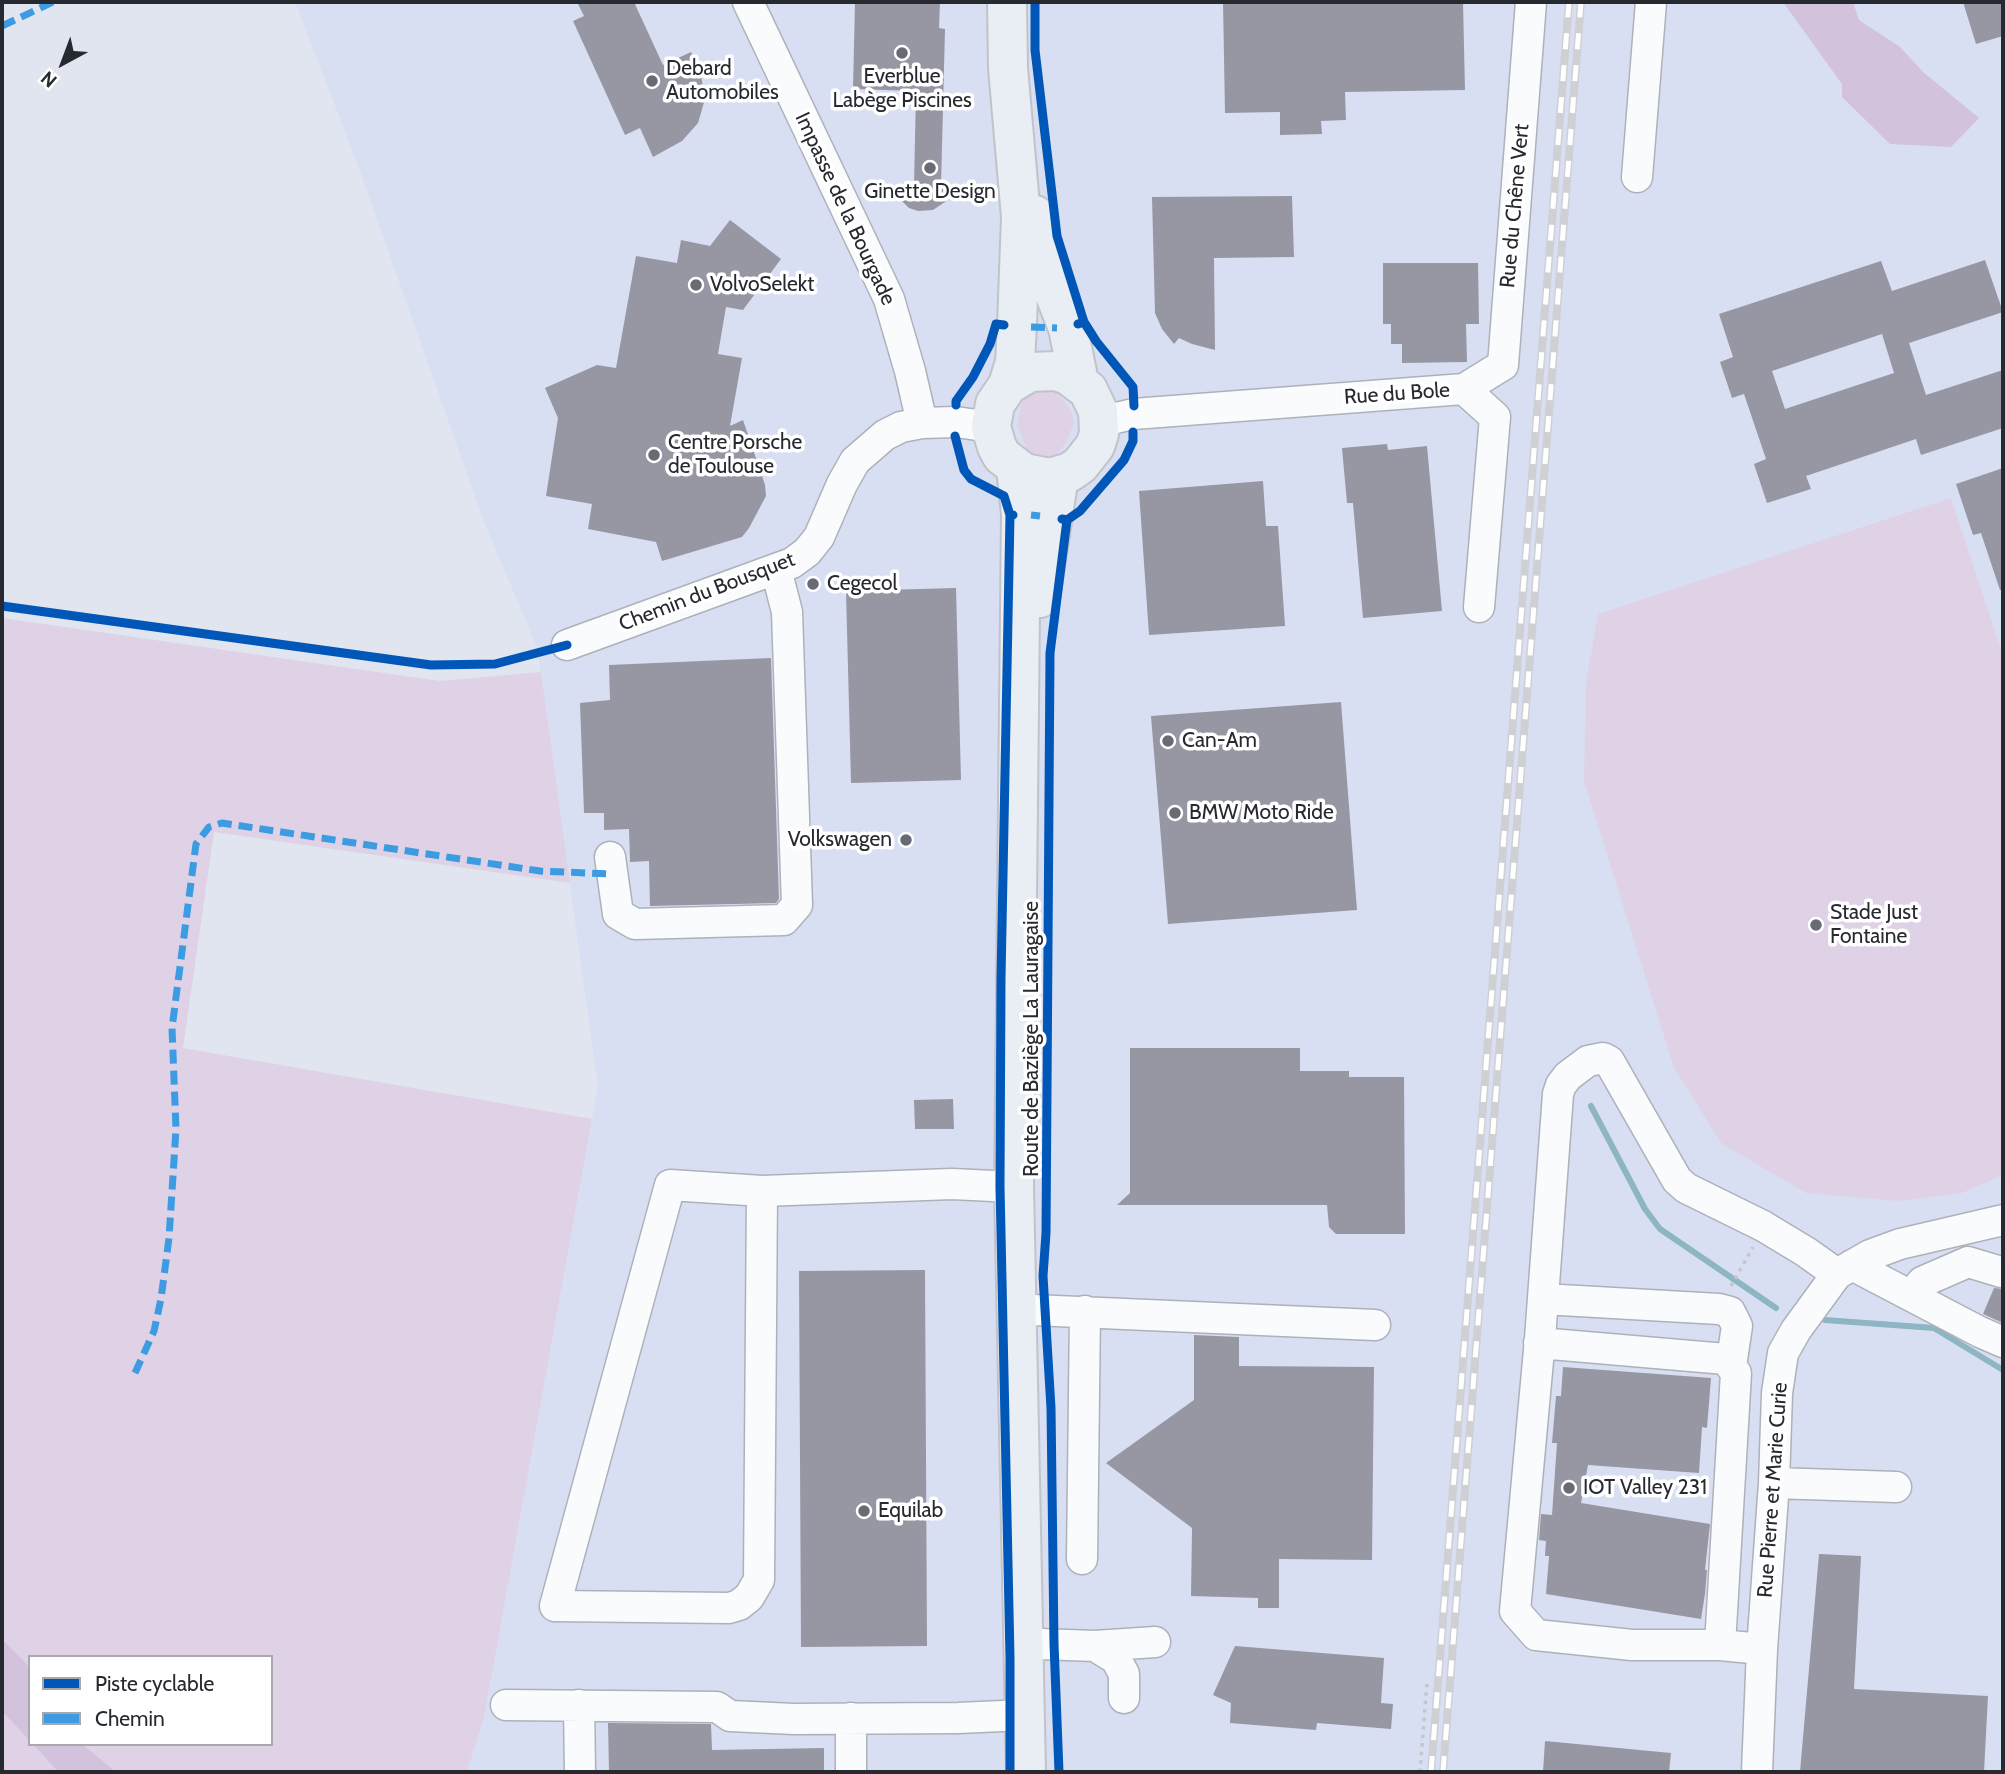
<!DOCTYPE html>
<html>
<head>
<meta charset="utf-8">
<style>
  body { margin:0 }
  #map { position:relative; width:2005px; height:1774px; overflow:hidden; background:#e1e5f0; font-family:Cabin,sans-serif }
  canvas { display:block }
  .frame { position:absolute; inset:0; border:4px solid #272931; pointer-events:none }
  .legend { position:absolute; left:28px; top:1655px; width:245px; height:91px; box-sizing:border-box; background:#fff; border:2px solid #a9a9ad; margin:0; padding:9px 12px; list-style:none; font-size:21px; color:#272931 }
  .legend li { display:flex; align-items:center; gap:14px; height:35px }
  .legend b { width:35px; border:2px solid #a9a9ad }
  .north { position:absolute; left:28px; top:28px; width:70px; height:70px; -webkit-text-stroke:5px #fff; paint-order:stroke; rotate:221deg; font-size:19px; font-weight:700; line-height:28px; text-align:center; color:#272931 }
  .north::after { content:''; display:block; margin:auto; width:24px; height:32px; background:#272931; clip-path:polygon(50% 0,100% 100%,50% 72%,0 100%) }
</style>
</head>
<body>
<div id="map">
<canvas width="2005" height="1774"></canvas>
<div class="frame"></div>
<ul class="legend">
<li><b style="height:9px;background:#0057b8"></b>Piste cyclable</li>
<li><b style="height:9px;background:#3d9ce1"></b>Chemin</li>
</ul>
<div class="north">N</div>
</div>
<script>
const g = document.querySelector('canvas').getContext('2d');
g.lineJoin = 'round';
function paint(path, color) { g.fillStyle = color; g.fill(path, 'evenodd'); }
const toPath = rows => new Path2D(rows.map(r => 'M' + r).join(''));
function strokePath(path, color, width, dash) { g.strokeStyle = color; g.lineWidth = width; g.lineCap = dash ? 'butt' : 'round'; g.setLineDash(dash || []); g.stroke(path); }
function write(font, color, halo, rows, align = 'center') {
  g.font = font + ' Cabin,sans-serif'; g.lineWidth = 7; g.setLineDash([]); g.textBaseline = 'middle'; g.strokeStyle = halo; g.fillStyle = color; for (const [text, x, y, turn = 0] of rows) {
    g.save(); g.translate(x, y); g.rotate((+turn || 0) * Math.PI / 180); g.textAlign = isNaN(turn) ? turn : align; if (halo) g.strokeText(text, 0, 0); g.fillText(text, 0, 0); g.restore();
  }
}
paint(toPath([
  [295,2,2003,2,2003,1772,467,1772,484,1718,598,1086,537,647,484,522,356,160]
]), '#d8dff3');
paint(toPath([
  [1046,383,1062,398,1072,413,1074,423,1066,443,1049,463,1031,460,1017,425,1026,386],
  [1951,498,2003,656,2003,1175,1962,1193,1898,1201,1806,1193,1722,1144,1674,1068,1584,781,1586,683,1598,614],
  [2,618,440,681,541,672,570,883,214,832,183,1048,592,1119,484,1718,467,1772,116,1772,82,1744,271,1744,271,1657,30,1657,30,1670,25,1662,2,1639],
  [2,1711,30,1741,30,1744,33,1744,58,1772,2,1772]
]), '#dfd2e7');
paint(toPath([
  [1783,2,1853,2,1859,20,1900,47,1923,72,1979,118,1951,147,1890,144,1842,97,1842,84],
  [2,1639,25,1662,30,1670,30,1741,2,1711],
  [33,1744,82,1744,116,1772,58,1772]
]), '#d2c2db');
strokePath(toPath([
  [1591,1106,1645,1209,1660,1229,1776,1308],
  [1825,1320,1934,1328,2003,1370]
]), '#8db5c2', 6);
paint(toPath([
  [577,2,634,2,663,65,691,52,701,75,705,99,698,123,682,141,653,157,640,128,625,135,573,21,584,16],
  [855,2,940,2,939,28,945,29,941,186,953,186,945,202,933,210,918,211,909,208,898,197,893,185,914,185,916,91,853,89],
  [1223,2,1463,2,1465,90,1345,92,1346,120,1321,121,1322,134,1280,135,1280,112,1225,113],
  [1963,2,2003,2,2003,36,1976,44],
  [1292,196,1294,257,1214,258,1215,350,1192,344,1179,338,1174,344,1162,329,1155,313,1152,197],
  [730,220,781,259,743,310,726,307,718,354,742,358,730,426,743,420,765,485,766,496,749,528,742,537,662,561,656,542,588,529,592,504,546,496,558,418,545,388,597,365,616,368,636,256,677,263,681,240,710,246],
  [1985,260,2003,312,1909,343,1926,395,2003,370,2003,428,1921,455,1916,439,1806,476,1811,489,1767,503,1754,464,1766,459,1744,394,1732,398,1720,362,1733,357,1719,314,1881,261,1892,291],
  [1882,334,1894,373,1785,409,1772,371],
  [1383,263,1478,263,1479,324,1466,324,1467,362,1402,363,1402,344,1391,344,1391,324,1383,324],
  [1387,444,1388,450,1427,446,1442,611,1363,618,1353,503,1347,503,1342,448],
  [2003,468,2003,590,2000,590,1981,533,1973,535,1956,484],
  [1263,481,1266,526,1278,526,1285,626,1149,635,1139,491],
  [956,588,961,780,851,783,846,591],
  [771,658,779,899,776,903,650,906,649,861,630,862,629,829,604,830,604,813,584,813,580,703,610,700,609,665],
  [1341,702,1357,910,1168,924,1151,716],
  [1130,1048,1300,1048,1300,1071,1349,1071,1349,1077,1404,1077,1405,1234,1336,1234,1329,1227,1327,1205,1117,1205,1130,1193],
  [953,1099,954,1129,915,1129,914,1100],
  [925,1270,927,1646,801,1647,799,1271],
  [1994,1288,2003,1289,2003,1323,1983,1314],
  [1194,1335,1239,1337,1239,1366,1374,1367,1372,1560,1279,1559,1279,1608,1258,1608,1258,1598,1191,1596,1192,1528,1106,1463,1194,1400],
  [1563,1367,1711,1378,1707,1428,1702,1427,1699,1473,1588,1465,1581,1503,1710,1524,1705,1570,1707,1570,1705,1594,1701,1619,1546,1594,1549,1556,1545,1556,1546,1541,1539,1540,1541,1514,1552,1515,1557,1443,1552,1443,1556,1396,1561,1396],
  [1819,1554,1861,1556,1854,1689,1988,1696,1984,1772,1800,1772],
  [1235,1646,1384,1658,1381,1703,1393,1704,1391,1729,1317,1723,1316,1730,1230,1723,1231,1703,1213,1695],
  [608,1723,711,1724,712,1750,824,1748,824,1772,609,1772],
  [1545,1741,1671,1753,1669,1772,1543,1772]
]), '#9796a3');
const minor = toPath([
  [748,2,889,299,910,371,922,423],
  [1637,177,1651,2],
  [1464,389,1503,365,1531,2],
  [1099,422,1133,414,1464,389,1495,417,1479,607],
  [567,645,792,563,807,552,819,537,842,484,855,461,885,435,901,427,922,423,956,422,991,427],
  [610,857,618,914,635,924,784,920,797,905,787,612,776,569],
  [762,1191,670,1185,555,1606,729,1608,739,1605,749,1597,759,1580,762,1191,952,1184,1014,1187],
  [1852,1265,1980,1332,2003,1342],
  [1912,1296,1922,1282,1968,1262,2001,1272],
  [1543,1299,1719,1309,1730,1312,1737,1326,1731,1366],
  [1033,1310,1375,1325],
  [1539,1343,1726,1359,1736,1373,1720,1645],
  [1774,1483,1896,1487],
  [1082,1559,1085,1311],
  [1040,1644,1095,1646,1116,1659,1124,1674,1124,1698],
  [1095,1646,1155,1642],
  [1762,1649,1720,1645,1632,1645,1536,1635,1515,1611,1540,1339,1558,1094,1561,1085,1568,1076,1588,1061,1603,1058,1609,1061,1677,1180,1686,1188,1763,1226,1806,1252,1837,1274],
  [506,1705,717,1707,730,1716,794,1719,958,1718,1025,1715],
  [579,1705,580,1772],
  [851,1718,851,1772],
  [1757,1772,1762,1649,1774,1483,1777,1393,1783,1353,1796,1330,1837,1274,1870,1255,1900,1244,2003,1220]
]);
const major = toPath([
  [1007,2,1008,68,1021,217,1017,325,1015,362,1008,385,995,404,991,427,997,447,1002,456,1024,473,1050,478,1070,472,1080,465,1095,446,1099,434,1098,411,1088,390,1068,375,1056,371,1030,372,1008,385],
  [1035,215,1051,285,1068,328,1079,382],
  [1016,469,1021,514,1014,1187,1026,1772],
  [1040,598,1059,476]
]);
strokePath(minor, '#aeb1b9', 33);
strokePath(major, '#c1c3c8', 42);
strokePath(toPath([
  [1731,1286,1753,1247],
  [1420,1772,1427,1683]
]), '#c4c6ca', 3.5, [3.5, 5]);
strokePath(minor, '#fafbfd', 30);
strokePath(major, '#e8eef3', 38);
const rail = toPath([
  [1431,1772,1569,2],
  [1443,1772,1581,2]
]);
strokePath(rail, '#cfd0d3', 8);
strokePath(rail, '#fff', 5, [16]);
strokePath(toPath([
  [2,26,53,2],
  [1031,327,1057,328],
  [1031,515,1040,516],
  [135,1373,154,1331,161,1299,169,1238,176,1129,172,1028,196,844,209,827,222,823,540,871,612,874]
]), '#3d9ce1', 7, [14, 7]);
strokePath(toPath([
  [1035,2,1035,50,1057,236,1084,322],
  [1078,324,1084,322,1096,341,1133,387,1134,406],
  [956,405,956,401,973,377,990,344,996,324,1004,325],
  [955,436,964,470,971,479,1004,496,1010,515,1013,515],
  [1062,519,1067,520,1080,511,1124,460,1133,441,1133,432],
  [2,606,431,665,495,664,567,645],
  [1010,1772,1010,1658,1000,1186,1001,978,1010,515],
  [1059,1772,1054,1644,1051,1408,1043,1276,1046,1233,1050,653,1067,520]
]), '#0057b8', 9);
for (const [x, y, r, color] of [
  [902,53,7,"#686b74"],
  [652,81,7,"#686b74"],
  [930,168,7,"#686b74"],
  [696,285,7,"#686b74"],
  [654,455,7,"#686b74"],
  [813,584,7,"#686b74"],
  [1168,741,7,"#686b74"],
  [1175,813,7,"#686b74"],
  [906,840,7,"#686b74"],
  [1816,925,7,"#686b74"],
  [1569,1488,7,"#686b74"],
  [864,1511,7,"#686b74"]
]) { const dot = new Path2D(); dot.arc(x, y, r, 0, 2 * Math.PI); g.fillStyle = color; g.fill(dot); strokePath(dot, '#fff', 2.5); }
write('21px', '#272931', '#fff', [
  ["Debard",666,69],
  ["Automobiles",666,93],
  ["Everblue",902,77,"center"],
  ["Labège Piscines",902,101,"center"],
  ["Ginette Design",930,192,"center"],
  ["VolvoSelekt",710,285],
  ["Centre Porsche",668,443],
  ["de Toulouse",668,467],
  ["Cegecol",827,584],
  ["Can-Am",1182,741],
  ["BMW Moto Ride",1189,813],
  ["Volkswagen",892,840,"right"],
  ["Stade Just",1830,913],
  ["Fontaine",1830,937],
  ["IOT Valley 231",1583,1488],
  ["Equilab",878,1511]
], 'left');
write('21px', '#272931', '#fff', [
  ["Rue du Chêne Vert",1515,206,-85],
  ["Impasse de la Bourgade",845,209,65],
  ["Rue du Bole",1397,394,-4],
  ["Chemin du Bousquet",707,592,-21],
  ["Route de Baziège La Lauragaise",1032,1039,-90],
  ["Rue Pierre et Marie Curie",1773,1490,-86]
]);
</script>
</body>
</html>
